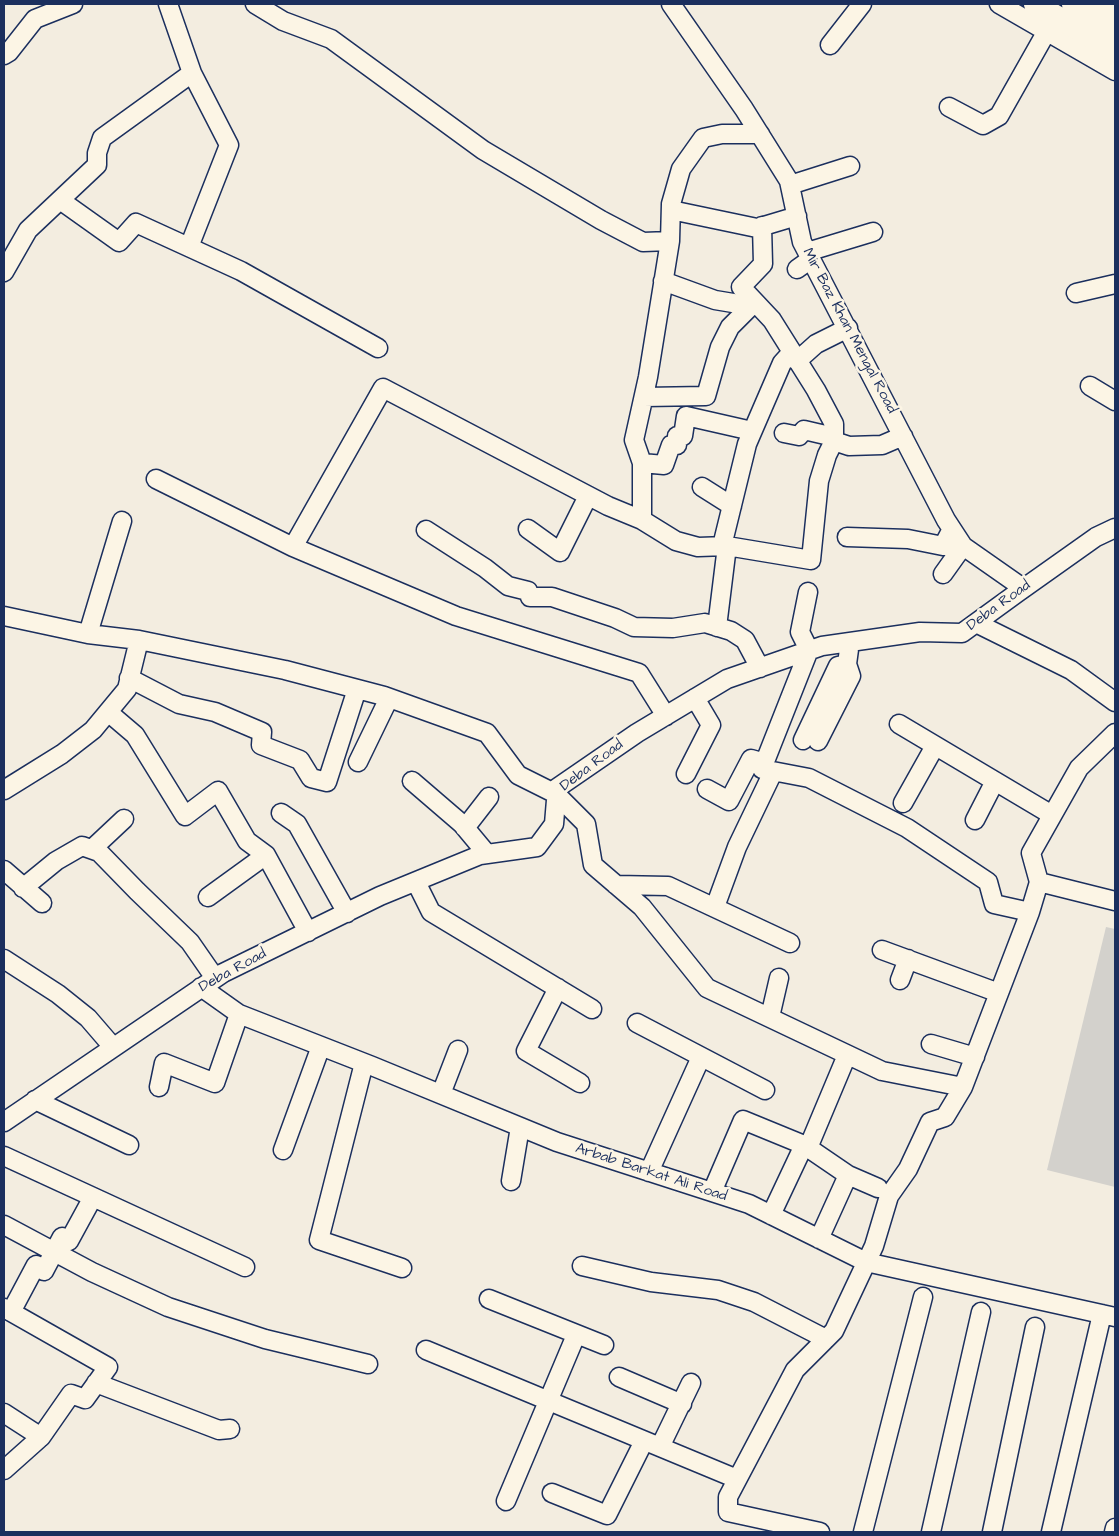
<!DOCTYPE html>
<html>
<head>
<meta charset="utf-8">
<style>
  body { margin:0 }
  #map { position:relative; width:1119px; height:1536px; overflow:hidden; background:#f3ede0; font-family:"Architects Daughter",sans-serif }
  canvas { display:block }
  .frame { position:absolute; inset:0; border:5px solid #1b2f5e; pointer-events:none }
</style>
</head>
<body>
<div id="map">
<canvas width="1119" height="1536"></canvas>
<div class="frame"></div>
</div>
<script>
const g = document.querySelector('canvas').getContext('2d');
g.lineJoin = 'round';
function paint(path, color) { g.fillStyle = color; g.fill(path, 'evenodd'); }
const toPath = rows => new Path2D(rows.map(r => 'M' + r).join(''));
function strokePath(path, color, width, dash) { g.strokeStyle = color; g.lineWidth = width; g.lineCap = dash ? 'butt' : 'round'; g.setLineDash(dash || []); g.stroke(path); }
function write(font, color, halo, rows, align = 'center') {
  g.font = font + ' "Architects Daughter",sans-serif'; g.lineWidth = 5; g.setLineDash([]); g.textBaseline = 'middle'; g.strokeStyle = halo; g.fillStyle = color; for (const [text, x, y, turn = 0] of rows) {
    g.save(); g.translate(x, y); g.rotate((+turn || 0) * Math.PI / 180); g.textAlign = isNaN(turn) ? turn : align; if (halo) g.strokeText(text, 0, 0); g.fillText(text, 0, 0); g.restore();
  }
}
paint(toPath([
  [1106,927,1115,929,1115,1187,1047,1170]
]), '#d3d1cc');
const minor = toPath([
  [168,4,192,73,229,145,189,247],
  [255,4,283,21,331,39,483,150,601,220,643,242,670,241],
  [671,4,744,109,789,181,802,242,946,520,963,546,1023,588],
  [999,4,1115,71],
  [1103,4,1115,11],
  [830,45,862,4],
  [4,55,9,52,35,19,73,4],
  [949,107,983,125,999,116,1047,31],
  [790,185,850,166],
  [60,200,119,242,136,223,241,271,378,348],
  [671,210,757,228,797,216],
  [807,252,873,232],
  [797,269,811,259],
  [4,272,28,230,97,165,97,153,102,138,192,73],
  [663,281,715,300,733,303,749,308],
  [1076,293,1115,284],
  [797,361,816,344,848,328],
  [1090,386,1115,401],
  [644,397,706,396,720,347,730,327,749,308,753,300],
  [784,433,799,436,804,430,834,437],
  [834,441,849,446,882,445,903,436],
  [642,463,664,465,671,445,677,445,677,436,683,436,686,416,752,431],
  [156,479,293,547,456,616,639,673,666,716],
  [702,487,732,506],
  [642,520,642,463,634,440,648,377,670,241,671,204,681,169,703,138,722,134,760,134],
  [528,529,560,552,588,496],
  [426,530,485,568,508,586,528,591,530,597,552,597,615,618,634,627,673,628,705,623,731,631,745,640,760,668],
  [847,537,908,539,943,546,952,529],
  [722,546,747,444,782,363,791,353],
  [293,547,383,388,608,506,642,520,676,541,698,547,727,546,811,560,819,481,827,455,834,441,834,424,816,390,772,320,741,287,763,264,762,226],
  [943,574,963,546],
  [808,592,800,632,809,650,762,769,809,778,907,828,988,882,994,904,1030,912],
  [4,616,88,634,139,640,285,670,384,696,487,733,518,775,556,794,586,824,593,865,642,907,707,988,882,1071,963,1087,1030,912,1039,882,1031,853,1079,768,1115,733],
  [976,623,1071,670,1115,702],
  [717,627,727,546],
  [88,634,122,521],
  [129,678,179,704,215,712,262,732,261,745,300,760,311,778,327,782,357,689],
  [108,712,135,735,185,816,218,791,247,841,266,855,308,932],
  [899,724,1052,815],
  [803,740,838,666,847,664,850,642],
  [818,741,851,676,847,664],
  [358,762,389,698],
  [686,774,711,725,695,698],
  [412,781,462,824,487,854],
  [707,789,729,801,751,759,765,763],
  [4,790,62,754,93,730,127,689,139,640],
  [903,803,935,746],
  [281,813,297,824,347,913],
  [975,820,995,781],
  [465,828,489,797],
  [92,849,124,819],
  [4,870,42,903],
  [416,882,431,912,592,1009],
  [1039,882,1115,901],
  [616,885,668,886,790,943],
  [23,888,56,861,82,846,99,852,137,891,190,942,215,978],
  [208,897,266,855],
  [715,907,737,847,773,772],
  [882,950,999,993],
  [4,959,58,994,88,1018,113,1047],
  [900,980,908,959],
  [201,987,239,1014,372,1066,557,1142,749,1204,866,1262,1115,1317],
  [558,988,526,1051,580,1083],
  [770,1017,779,978],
  [637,1023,765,1090],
  [931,1044,975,1057],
  [364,1063,319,1240,402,1268],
  [159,1087,164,1063,215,1083,239,1014],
  [441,1094,458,1050],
  [35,1100,129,1145],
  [4,1122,223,973,380,896,480,855,537,847,554,824,557,788,637,733,727,679,822,646,920,632,962,633,1017,593,1096,537,1115,528],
  [808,1148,847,1055],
  [283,1150,321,1046],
  [4,1156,245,1267],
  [649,1172,701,1057],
  [511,1181,520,1127],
  [712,1192,743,1120,804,1145,848,1175,878,1188],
  [771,1215,804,1145],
  [4,1225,92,1272,168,1307,265,1339,368,1364],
  [819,1239,848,1175],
  [582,1266,651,1282,718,1290,754,1302,826,1339],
  [489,1299,604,1345],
  [4,1308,108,1367,85,1399,71,1394,41,1437,4,1470],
  [11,1312,36,1265,44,1271,62,1237,69,1241,93,1197],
  [426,1350,737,1479],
  [619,1377,682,1404],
  [96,1383,219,1430,230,1429],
  [4,1413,41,1437],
  [660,1447,691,1383],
  [552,1493,607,1515,644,1441],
  [506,1501,576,1335],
  [820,1532,728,1512,728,1497,795,1370,834,1331,874,1246,889,1196,908,1169,930,1122,945,1117,963,1087],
  [863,1532,923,1297],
  [931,1532,981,1312],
  [992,1532,1035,1327],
  [1051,1532,1102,1314],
  [1114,1532,1115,1528]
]);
const major = toPath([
  [1035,4,1115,51],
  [1073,4,1115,29]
]);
strokePath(minor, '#1b2f5e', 21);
strokePath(major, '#1b2f5e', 26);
strokePath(minor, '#fcf5e5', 18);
strokePath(major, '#fcf5e5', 22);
write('15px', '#1b2f5e', '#fcf5e5', [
  ["Mir Baz Khan Mengal Road",849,331,62],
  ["Deba Road",999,606,-36],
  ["Deba Road",592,766,-37],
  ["Deba Road",233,971,-29],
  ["Arbab Barkat Ali Road",651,1173,18]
]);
</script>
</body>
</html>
